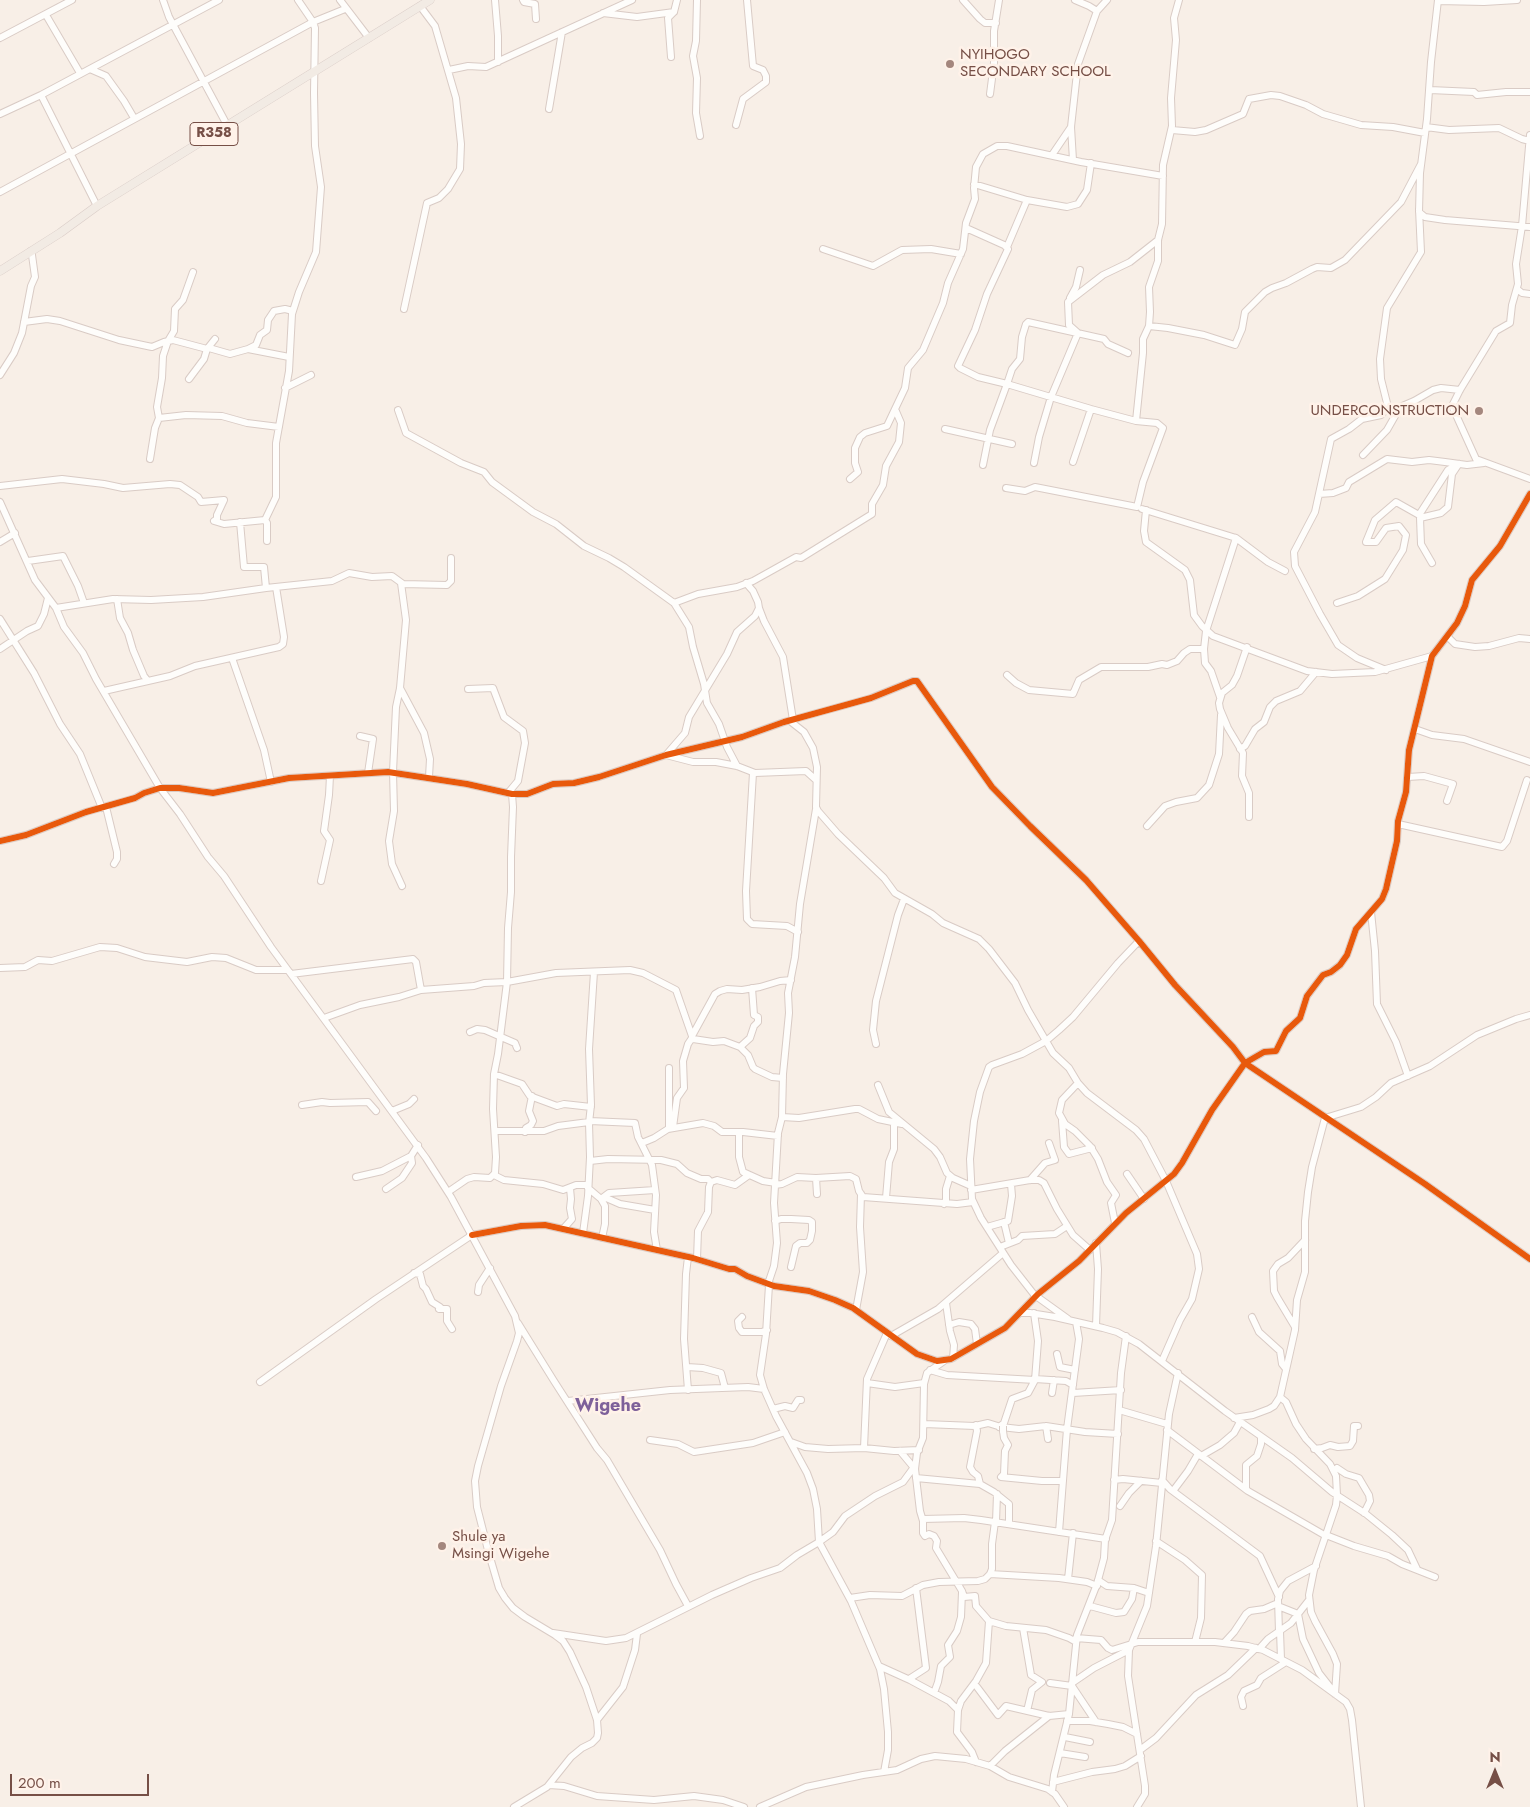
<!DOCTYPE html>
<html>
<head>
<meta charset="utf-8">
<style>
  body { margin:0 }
  #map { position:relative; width:1530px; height:1807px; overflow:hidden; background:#f8efe7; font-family:Jost,sans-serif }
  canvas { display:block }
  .north { position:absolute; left:1470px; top:1747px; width:50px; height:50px; -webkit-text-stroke:4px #fff2e9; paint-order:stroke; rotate:0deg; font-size:14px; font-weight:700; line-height:20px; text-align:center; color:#764f46 }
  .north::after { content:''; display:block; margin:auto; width:18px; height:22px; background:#764f46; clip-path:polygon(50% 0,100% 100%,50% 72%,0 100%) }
  .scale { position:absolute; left:10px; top:1774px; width:139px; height:22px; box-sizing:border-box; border:2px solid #764f46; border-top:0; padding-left:6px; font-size:15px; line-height:18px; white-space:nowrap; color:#764f46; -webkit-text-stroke:4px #fff2e9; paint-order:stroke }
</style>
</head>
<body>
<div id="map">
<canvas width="1530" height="1807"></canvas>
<div class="north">N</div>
<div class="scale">200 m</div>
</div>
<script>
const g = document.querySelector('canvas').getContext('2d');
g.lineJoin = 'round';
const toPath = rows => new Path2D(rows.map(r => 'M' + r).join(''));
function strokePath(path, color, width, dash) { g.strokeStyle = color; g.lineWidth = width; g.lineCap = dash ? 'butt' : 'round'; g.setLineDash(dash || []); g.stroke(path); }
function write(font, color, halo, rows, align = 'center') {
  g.font = font + ' Jost,sans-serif'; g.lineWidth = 5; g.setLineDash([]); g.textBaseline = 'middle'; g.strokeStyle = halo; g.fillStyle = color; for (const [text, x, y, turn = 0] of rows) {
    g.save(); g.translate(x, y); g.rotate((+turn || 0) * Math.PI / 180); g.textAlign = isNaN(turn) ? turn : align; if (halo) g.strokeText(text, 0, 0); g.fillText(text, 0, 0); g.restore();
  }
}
const minor = toPath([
  [163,0,169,17,227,125],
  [340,0,369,38],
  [495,0,498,36,498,62],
  [523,0,524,2,535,4,536,19],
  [697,0,696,41,693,56,697,78,696,113,700,136],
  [963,0,980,19,985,23,996,23],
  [1438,0,1431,62,1427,119,1420,173,1419,212,1425,217,1445,220,1530,227],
  [1438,1,1484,2,1517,0],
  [1097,11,1107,0],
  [603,13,637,17,674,12],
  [46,15,80,73],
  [0,38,72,0],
  [671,57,668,18,674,12,677,0],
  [90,69,106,76,124,101,134,118],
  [449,70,468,66,486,67,632,0],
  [1430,90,1474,92,1477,95,1506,92,1530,92],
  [990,94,994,63,994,31,999,0],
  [41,95,97,206],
  [549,109,562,32],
  [0,114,41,95,219,0],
  [736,125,743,99,766,82,766,76,763,70,753,66,747,0],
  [1426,127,1449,130,1499,128,1522,139,1530,141],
  [1172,130,1195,132,1206,130,1243,114,1249,99,1271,95,1280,96,1306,105,1323,114,1361,125,1393,127,1425,133],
  [1530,135,1522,226,1516,264,1518,284,1512,305,1510,323,1496,331,1460,390,1452,406,1476,459,1530,479],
  [1052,155,1071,127],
  [1073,160,1071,127,1078,64,1097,11,1089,6,1075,0],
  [974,184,1027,200],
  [0,192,313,22,345,9],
  [966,228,1004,245,1008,249,987,294,975,330,958,366,960,368,978,377,1007,384,1012,369,1020,359,1022,337,1026,324,1028,322,1104,339,1108,344,1128,353],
  [1007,247,1027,200,1067,207,1078,204,1087,190,1091,163],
  [823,249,873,266,902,250,931,249,961,254],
  [1517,289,1522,293,1530,294],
  [1070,298,1076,287,1080,270],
  [404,309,427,203,439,198,448,189,460,169,461,144,456,98,435,26,420,6],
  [24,322,47,319,60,321,119,340,152,347,164,342,173,340,207,349,215,339],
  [1149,326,1168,328,1204,335,1235,345,1242,329,1245,312,1265,292,1272,288,1286,283,1312,269,1317,267,1331,268,1345,260,1401,202,1421,164],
  [209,348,230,354,248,349,289,357],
  [248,349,256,345,260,335,267,330,268,320,274,311,285,309,293,311],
  [0,375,14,353,22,333,31,286,35,277,32,255,31,251],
  [189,379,204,359,207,349],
  [285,388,311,375],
  [1387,409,1400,407,1414,401,1433,390,1441,388,1460,390],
  [398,410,406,433,461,463,484,472,492,482,533,512,556,524,584,546,609,558,624,567,674,603,689,627,693,647,704,684,707,703,719,724,727,747,737,766],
  [159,418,157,407,162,378,163,356,168,341,174,331,175,309,183,300,193,272],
  [1136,421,1143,353,1143,339,1149,326,1150,312,1149,287,1158,261,1158,240,1162,224,1163,165,1172,126,1171,98,1176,40,1174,18,1179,0],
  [945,429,1012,444],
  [1363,455,1387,430,1395,416,1397,408],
  [150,459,155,428,159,418,186,415,222,416,247,423,279,427],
  [1073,462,1091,409],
  [1034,463,1039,437,1051,397,1078,333,1069,325,1068,302,1103,275,1130,262,1158,240],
  [983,465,990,430,1007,384,1091,409,1136,421,1157,423,1163,428,1143,482,1137,507,1035,487,1025,491,1006,488],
  [850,479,858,472,855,463,855,448,860,437,865,433,887,426,895,409],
  [0,486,62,479,104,484,123,488,170,484,180,485,198,497,201,502,224,500,217,515,217,519,214,521,224,524,265,520],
  [1319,494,1333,493,1346,488,1349,482,1387,459,1412,462,1429,460,1445,462,1467,465,1484,463],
  [0,502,35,580,56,608,64,627,83,653,96,679,160,788,180,814,208,857,224,876,271,947,426,1158,451,1197,515,1316,519,1333,517,1341,501,1386,478,1466,475,1481,477,1507,489,1554,499,1588,505,1598,513,1608,525,1617,555,1635,563,1641,570,1652,586,1687,597,1720,598,1733,597,1738,592,1743,582,1748,571,1757,547,1787,514,1807],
  [1142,509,1236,538,1206,631,1204,649,1205,663,1211,671,1220,697],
  [1146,510,1144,531,1146,542,1185,570,1190,580,1194,615,1202,626,1213,636,1307,671,1332,674,1375,672,1432,656],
  [240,522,244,567,264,567,266,588],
  [1236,538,1268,562,1285,571],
  [267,541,267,523,265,520,276,497,276,443,289,371,292,314,299,292,316,252,321,187,315,146,314,93,315,28,313,22,298,0],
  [0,542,15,533],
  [28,561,63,556,78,586,84,603],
  [1432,563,1421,544,1420,518,1441,513,1448,507,1452,474,1458,465],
  [401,583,406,620,400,688,396,707,393,772,394,811,389,841,392,864,402,886],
  [746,583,753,591,758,602,759,608,755,616,737,632,727,654,689,717,685,733,666,755,693,762,716,762,737,766,755,773,806,771,816,780],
  [117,599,120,618,128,633,133,650,144,676,148,681],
  [674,603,698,594,737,587,753,581,796,557,801,558,872,514,872,504,883,485,886,466,899,442,901,423,895,409,905,388,908,368,923,350,943,303,948,283,963,249,966,223,975,199,974,188,976,167,983,154,997,146,1007,146,1081,162,1163,176],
  [1337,603,1358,596,1385,579,1403,550,1406,535,1399,526,1386,528,1376,542,1366,542,1375,520,1396,502,1419,515,1448,470,1459,464],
  [56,608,113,599,151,600,203,597,266,588,332,581,349,573,372,577,392,576,403,584,447,585,451,581,451,558],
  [759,608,764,621,783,657,793,720],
  [0,619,34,673,60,724,80,754,102,808],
  [1448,637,1455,644,1475,647,1489,646,1519,638,1530,639],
  [1247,647,1237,676,1232,685,1222,693,1219,703,1220,709,1228,728,1243,753,1242,776,1249,793,1249,817],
  [0,649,27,631,38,626,44,614,48,598],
  [232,658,264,750,271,782],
  [1386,670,1357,658,1338,645,1320,614,1295,566,1294,552,1315,512,1331,439,1349,429,1362,419,1381,415,1388,407,1381,379,1380,359,1387,308,1421,252,1419,209],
  [1007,675,1016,683,1029,690,1073,694,1079,680,1101,667,1148,667,1162,664,1167,665,1177,661,1184,653,1190,649,1204,649],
  [400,688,424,733,430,759,429,777],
  [468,689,493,688,504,717,523,731,525,743,518,781,508,793],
  [104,691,170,676,195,666,279,647,283,644,284,637,276,587],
  [790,721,804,732,813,748,817,767,816,807,818,811,838,834,884,878,895,893,932,914,943,923,979,939,989,949,1015,983,1028,1010,1053,1053,1069,1068,1078,1083,1087,1093,1136,1130,1144,1139,1166,1181],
  [1415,729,1432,735,1464,739,1530,762],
  [360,736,373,739,368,773],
  [1240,749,1245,746,1255,729,1264,722,1270,707,1276,701,1300,691,1316,672],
  [753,773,746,891,747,919,752,924,787,926,798,932],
  [1408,777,1424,776,1453,784,1447,801],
  [106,807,117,852,117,859,114,864],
  [1398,824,1502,847,1507,841,1527,780],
  [1147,826,1165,806,1176,802,1197,798,1209,785,1219,754,1221,715],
  [0,841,26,835,86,812,135,798,144,793,160,788,179,788,213,793,289,778,388,772,467,784,512,794,527,794,553,784,574,783,599,777,666,755,742,737,784,722,871,698,913,681,917,681,992,787,1030,826,1086,880,1139,941,1175,985,1233,1047,1245,1063,1425,1184,1530,1259],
  [321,881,330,840,324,831,329,795,330,776],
  [1371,912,1375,951,1377,1004,1396,1042,1408,1076],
  [0,968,25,967,38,960,52,961,100,947,117,948,145,957,187,962,212,957,226,958,256,970,287,970],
  [291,974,413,959,416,962,421,990],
  [324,1018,360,1005,399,997,421,990,474,986,484,983,507,982,556,973,630,970,643,973,676,990,693,1039,713,1042,724,1041,740,1047,748,1055,753,1067,755,1069,772,1077,783,1078],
  [470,1032,477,1029,485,1030,515,1043,517,1048],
  [692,1036,715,994,720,991,727,989,742,990,760,987,780,981,791,980],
  [876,1044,873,1030,876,1001,898,915,904,899],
  [740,1047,750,1038,754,1026,758,1022,758,1017,754,1015,752,988],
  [494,1074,522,1084,530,1096,557,1106,564,1104,591,1107],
  [1078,1083,1062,1100,1059,1113,1065,1124,1075,1131,1090,1146,1098,1159,1107,1182,1116,1195,1111,1203,1115,1223],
  [878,1085,889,1112,934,1149,940,1157,947,1173,953,1178,971,1186],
  [302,1105,322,1102,330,1103,368,1102,376,1111],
  [392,1111,409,1104,414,1099],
  [782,1117,799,1118,855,1109,859,1109,878,1119,902,1124],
  [590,1121,635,1123,638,1137,652,1165,656,1195,654,1232,657,1250],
  [1062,1121,1064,1147,1069,1154,1092,1148],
  [673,1127,677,1098,684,1088,683,1061,688,1044,692,1038],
  [669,1128,669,1068],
  [495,1131,544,1131,558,1126,589,1122],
  [525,1132,526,1128,531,1125,533,1121,529,1111,532,1096],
  [739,1132,739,1157,743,1172,763,1181,776,1183],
  [642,1143,654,1138,668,1129,703,1123,714,1126,722,1132,743,1132,778,1136],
  [590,1161,608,1159,661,1160,677,1164,687,1173,701,1179,708,1179,711,1182,717,1180,735,1185,749,1175],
  [1127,1174,1144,1199],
  [494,1175,504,1180,543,1184,563,1190,576,1185,588,1185],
  [356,1177,382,1171,411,1156,418,1145],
  [816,1178,817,1194],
  [1030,1180,1045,1163,1055,1160,1049,1143],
  [775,1185,782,1184,797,1177,816,1178,850,1176,856,1179,859,1191,863,1197,957,1204,973,1202],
  [588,1188,601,1199,605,1206,605,1224,602,1238],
  [386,1189,402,1178,412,1163,411,1156],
  [971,1190,1030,1180,1039,1180,1044,1183,1057,1209,1073,1235,1090,1250],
  [448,1192,467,1179,474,1177,490,1178,495,1173,496,1157,493,1109,494,1074,498,1054,507,982,508,928,511,892,511,857,513,807,512,794],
  [604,1197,620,1204,655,1210],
  [886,1198,889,1162,894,1149,894,1123],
  [601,1199,609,1193,655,1190],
  [944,1204,946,1200,946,1189,950,1176],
  [775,1221,781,1219,791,1219,809,1220,812,1222,812,1231,810,1240,807,1243,800,1243,796,1246,791,1267],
  [1004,1222,1009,1243],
  [987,1227,1008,1221,1012,1196,1011,1184],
  [563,1229,572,1219,570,1208,571,1199,570,1188],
  [583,1233,588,1196,590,1157,589,1123,591,1105,589,1049,594,972],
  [472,1235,521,1226,545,1225,693,1258,729,1269,735,1269,747,1276,774,1286,809,1291,835,1300,853,1308,917,1354,937,1361,951,1359,1005,1328,1038,1294,1079,1261,1126,1213,1174,1174,1182,1163,1212,1110,1245,1063,1264,1052,1276,1051,1286,1031,1300,1018,1307,996,1323,975,1331,972,1340,965,1347,955,1356,929,1382,899,1386,889,1397,841,1398,821,1406,792,1409,750,1432,656,1457,623,1465,606,1472,580,1500,546,1530,494],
  [1000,1247,1018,1240,1022,1236,1055,1234,1067,1226],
  [688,1257,686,1274,684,1339,688,1390],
  [697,1259,698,1231,708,1212,709,1187,711,1182],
  [414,1273,420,1274,423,1286,426,1289,432,1302,440,1307,439,1309,447,1309,447,1321,452,1329],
  [768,1284,774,1266,777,1243,774,1203,778,1133,782,1117,783,1074,789,1013,788,993,795,957,800,904,816,809],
  [769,1285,766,1334,760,1375,764,1389,776,1416,807,1473,813,1489,817,1509,819,1542,851,1601,880,1669,884,1689,888,1732,888,1750,884,1772],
  [478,1292,479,1285,490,1268],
  [1036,1296,1068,1319],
  [1036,1297,1011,1265,981,1218,972,1199,970,1159,974,1121,980,1092,989,1067,992,1065,1022,1054,1046,1041,1059,1030,1073,1017,1118,963,1139,941],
  [946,1303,950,1331,954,1345,953,1358],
  [856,1310,863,1272,860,1227,861,1194],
  [1021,1313,1030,1313,1055,1317,1103,1328,1117,1332,1139,1344,1225,1411,1292,1458,1332,1492,1366,1514,1392,1535,1408,1550,1417,1569],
  [742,1317,738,1321,739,1328,742,1332,762,1332,767,1330],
  [1252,1317,1259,1332,1280,1351,1282,1364,1286,1369],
  [518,1323,554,1381,597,1448,607,1460,660,1550,676,1584,688,1606],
  [949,1325,959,1322,971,1324,975,1329,977,1344],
  [1096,1326,1098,1269,1096,1243],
  [1295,1327,1277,1297,1274,1291,1273,1271,1278,1264,1288,1258,1305,1240],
  [891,1336,938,1309,1003,1253],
  [1057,1354,1060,1367,1075,1370],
  [944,1361,927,1373,924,1384,923,1438,917,1453,915,1469,920,1511,923,1521,923,1533,925,1536,929,1534,934,1536,937,1541,936,1548,962,1591,964,1597,975,1596,976,1606,989,1621,1006,1626,1046,1630,1069,1638,1076,1642],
  [1162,1361,1180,1320,1192,1299,1199,1269,1197,1254,1166,1181],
  [687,1367,703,1368,721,1373,725,1388],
  [930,1370,947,1375,1035,1380],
  [1035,1379,1066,1381,1073,1385],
  [260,1382,376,1299,469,1237,471,1233],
  [867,1383,895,1387,924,1383],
  [1052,1393,1054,1380],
  [1073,1393,1121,1390],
  [1280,1397,1286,1402,1296,1424,1306,1439,1330,1464,1336,1476,1337,1495,1336,1505,1314,1570,1309,1595,1311,1612,1315,1621,1333,1654,1337,1664,1335,1694],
  [568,1401,670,1390,748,1387,764,1389],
  [773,1409,785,1406,793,1408,798,1400,801,1400],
  [1119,1410,1167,1424],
  [1234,1418,1253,1415,1269,1409,1274,1406,1280,1397,1295,1330,1297,1300,1305,1272,1305,1221,1308,1192,1312,1167,1325,1118,1361,1107,1376,1097,1391,1083,1430,1066,1477,1035,1516,1019,1530,1015],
  [924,1424,975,1426,988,1423,1001,1427,1019,1429,1046,1426,1085,1432,1118,1434],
  [976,1425,977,1431,970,1467,973,1472,978,1476,980,1484],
  [1046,1426,1048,1439],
  [999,1427,1004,1423,1012,1399,1028,1393,1035,1380,1038,1341,1034,1313],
  [1167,1430,1248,1491,1326,1536],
  [1003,1431,1004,1438,1008,1445,1005,1451,1004,1474,1001,1477,1042,1481,1063,1481],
  [650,1440,678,1444,694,1452,753,1443,785,1432],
  [791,1442,805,1447,828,1449,864,1448,894,1451,919,1450],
  [864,1448,867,1379,887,1333],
  [1314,1449,1322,1448,1330,1445,1338,1447,1350,1446,1353,1441,1354,1426,1358,1426],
  [900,1451,915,1469],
  [1201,1456,1220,1445,1234,1433,1240,1422],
  [1337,1468,1346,1474,1359,1478,1369,1495,1370,1501,1364,1513],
  [916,1478,980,1484,994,1492,1009,1504,1009,1524],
  [1114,1480,1123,1479,1162,1483],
  [1162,1480,1170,1489,1260,1556,1279,1597],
  [1246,1489,1246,1465,1257,1456,1261,1444,1261,1437],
  [1173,1491,1188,1471,1198,1454],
  [1120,1506,1129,1493,1141,1481],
  [923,1519,964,1518,981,1520,1106,1539],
  [996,1522,997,1494],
  [1059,1532,1067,1429,1079,1339,1076,1322],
  [1326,1535,1354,1546,1388,1556,1402,1564,1435,1577],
  [1156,1541,1185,1560,1202,1575,1201,1618,1195,1642],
  [990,1574,1059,1578,1087,1582,1097,1586],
  [1068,1579,1073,1533],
  [1098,1580,1107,1586,1134,1588,1149,1593],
  [850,1598,870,1595,902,1596,923,1585,939,1582,978,1581,985,1579,990,1574,992,1569,992,1544,995,1522],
  [1090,1606,1116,1613,1124,1612,1132,1599,1134,1588],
  [1278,1606,1298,1614,1303,1639,1319,1673,1330,1687],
  [1023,1628,1031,1675,1042,1682,1032,1690,1027,1711],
  [1280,1631,1281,1659],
  [1279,1632,1278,1599,1280,1591,1288,1581,1316,1566],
  [553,1633,606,1641,626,1638,712,1595,751,1578,780,1568,797,1555,819,1542,833,1532,845,1516,875,1496,903,1482,914,1467],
  [1076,1638,1101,1640,1108,1648,1112,1650,1138,1642,1215,1642,1248,1646,1263,1650,1302,1670,1346,1702,1350,1709,1352,1720,1361,1807],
  [1224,1643,1234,1632,1246,1614,1250,1611,1264,1609,1278,1603],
  [1259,1649,1268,1639,1291,1623,1309,1600],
  [879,1666,910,1680,949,1701,958,1710],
  [909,1679,926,1668,916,1588],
  [1050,1683,1072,1686,1096,1722],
  [1072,1683,1094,1668,1129,1650],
  [977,1687,998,1715,1006,1706,1049,1716,1069,1714],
  [934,1693,938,1682,941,1666,950,1657,948,1645,957,1631,961,1617,962,1592],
  [1243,1706,1241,1697,1244,1691,1257,1685,1261,1678,1286,1662],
  [597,1720,623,1687,635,1650,637,1634],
  [1067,1721,1090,1721,1108,1724,1123,1727,1137,1734],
  [1065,1737,1090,1742],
  [1140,1750,1156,1738,1196,1695,1228,1675,1256,1648],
  [1060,1753,1085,1757],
  [976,1762,972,1752,957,1732,958,1710,961,1701,976,1681,986,1663,989,1621],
  [990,1766,1005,1751,1049,1716],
  [1053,1782,1092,1772,1115,1769,1125,1766,1141,1756],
  [549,1785,564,1786,597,1796,654,1800,694,1796,723,1800,744,1807],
  [1052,1792,1054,1775,1069,1714,1077,1635,1097,1584,1104,1558,1105,1540,1112,1520,1121,1373,1126,1336],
  [760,1807,806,1787,863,1775,897,1770,921,1759,935,1756,966,1759,990,1766,1009,1777,1048,1789,1055,1794,1064,1807],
  [1137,1807,1145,1794,1145,1786,1128,1676,1129,1650,1147,1606,1156,1546,1169,1414,1178,1373]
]);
const major = toPath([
  [0,271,60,233,97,206,430,0]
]);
strokePath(minor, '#d9cbc5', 8);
strokePath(major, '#d9ccc7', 9);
strokePath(minor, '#fefdfb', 6);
strokePath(major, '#f2ebe4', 8);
const minorBridge = toPath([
  [1003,1426,1003,1431]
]);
strokePath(minorBridge, '#d9cbc5', 8, []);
strokePath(minorBridge, '#fefdfb', 6);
strokePath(toPath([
  [0,841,26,835,86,812,135,798,144,793,160,788,179,788,213,793,289,778,388,772,467,784,512,794,527,794,553,784,574,783,599,777,666,755,742,737,784,722,871,698,913,681,917,681,992,787,1030,826,1086,880,1139,941,1175,985,1233,1047,1245,1063,1425,1184,1530,1259],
  [472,1235,521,1226,545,1225,693,1258,729,1269,735,1269,747,1276,774,1286,809,1291,835,1300,853,1308,917,1354,937,1361,951,1359,1005,1328,1038,1294,1079,1261,1126,1213,1174,1174,1182,1163,1212,1110,1245,1063,1264,1052,1276,1051,1286,1031,1300,1018,1307,996,1323,975,1331,972,1340,965,1347,955,1356,929,1382,899,1386,889,1397,841,1398,821,1406,792,1409,750,1432,656,1457,623,1465,606,1472,580,1500,546,1530,494]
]), '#e8590c', 6);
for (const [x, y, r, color] of [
  [950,64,5,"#a4877e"],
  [1479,411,5,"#a4877e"],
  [442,1546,5,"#a4877e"]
]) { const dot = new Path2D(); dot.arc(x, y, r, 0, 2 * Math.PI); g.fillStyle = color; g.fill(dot); strokePath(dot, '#fff2e9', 2); }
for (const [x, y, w] of [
  [214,134,48]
]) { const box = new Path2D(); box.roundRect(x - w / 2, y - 11.5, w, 23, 4); g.fillStyle = '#fff2e9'; g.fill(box); strokePath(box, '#764f46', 1); }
write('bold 14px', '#764f46', null, [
  ["R358",214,134]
]);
write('15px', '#764f46', '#fff2e9', [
  ["NYIHOGO",960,55],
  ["SECONDARY SCHOOL",960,72],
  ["UNDERCONSTRUCTION",1469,411,"right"],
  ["Shule ya",452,1537],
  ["Msingi Wigehe",452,1554]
], 'left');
write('bold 18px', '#7e619a', '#fff2e9', [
  ["Wigehe",608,1407]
]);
</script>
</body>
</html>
